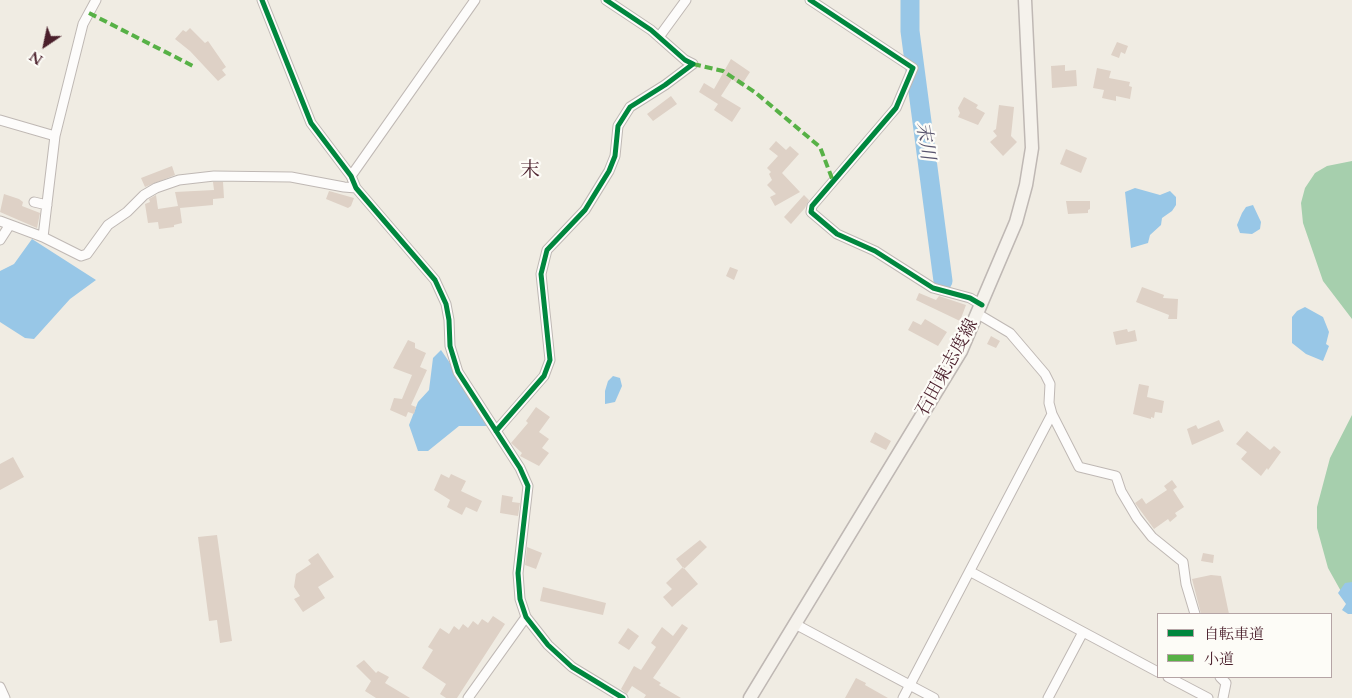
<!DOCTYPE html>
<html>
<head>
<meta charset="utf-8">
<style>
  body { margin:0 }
  #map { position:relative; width:1352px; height:698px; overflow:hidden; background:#f0ece3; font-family:Cardo,"Noto Serif JP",serif }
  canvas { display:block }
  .legend { position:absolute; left:1157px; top:613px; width:175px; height:65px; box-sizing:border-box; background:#fdfcf7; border:1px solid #b5a4a5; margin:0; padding:6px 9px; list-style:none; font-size:15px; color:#4a1f2b }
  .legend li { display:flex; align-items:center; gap:10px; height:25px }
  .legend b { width:25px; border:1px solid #b5a4a5 }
  .north { position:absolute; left:20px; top:20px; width:50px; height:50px; -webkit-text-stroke:4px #fdfcf7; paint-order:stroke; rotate:214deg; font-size:14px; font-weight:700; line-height:20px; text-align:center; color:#4a1f2b }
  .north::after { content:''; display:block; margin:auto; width:18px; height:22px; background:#4a1f2b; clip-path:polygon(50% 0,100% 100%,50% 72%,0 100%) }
</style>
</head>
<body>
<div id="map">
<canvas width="1352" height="698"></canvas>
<ul class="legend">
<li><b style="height:6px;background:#00873e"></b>自転車道</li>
<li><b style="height:6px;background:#57b146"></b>小道</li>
</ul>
<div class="north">N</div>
</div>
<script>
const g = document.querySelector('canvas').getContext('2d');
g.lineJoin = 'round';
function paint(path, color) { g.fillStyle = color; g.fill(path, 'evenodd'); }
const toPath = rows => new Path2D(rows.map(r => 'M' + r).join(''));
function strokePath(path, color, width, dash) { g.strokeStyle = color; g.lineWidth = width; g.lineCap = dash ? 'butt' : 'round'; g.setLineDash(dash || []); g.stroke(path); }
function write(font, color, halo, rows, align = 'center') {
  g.font = font + ' Cardo,"Noto Serif JP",serif'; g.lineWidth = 4.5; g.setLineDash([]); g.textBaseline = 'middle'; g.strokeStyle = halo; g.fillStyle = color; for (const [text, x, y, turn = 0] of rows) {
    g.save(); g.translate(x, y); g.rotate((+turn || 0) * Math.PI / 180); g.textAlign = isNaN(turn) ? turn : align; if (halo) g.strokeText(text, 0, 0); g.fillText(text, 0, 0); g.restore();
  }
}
paint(toPath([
  [1352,161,1352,319,1323,281,1303,223,1301,203,1305,188,1315,173,1327,166],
  [1352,415,1352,611,1328,568,1317,528,1317,507,1330,458]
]), '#a6cfad');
paint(toPath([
  [1135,188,1160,195,1170,191,1176,197,1176,205,1172,211,1162,218,1161,225,1150,235,1148,243,1131,248,1125,192],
  [1253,205,1261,222,1260,229,1252,234,1240,233,1237,225,1242,213,1246,207],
  [32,239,96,280,70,299,34,339,25,338,0,322,0,271,14,264],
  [1305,307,1323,317,1329,332,1326,344,1329,346,1323,361,1306,354,1292,343,1292,317,1297,311],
  [441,350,493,426,459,426,428,451,418,451,409,425,418,402,429,390,433,358],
  [613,376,620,378,622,386,615,402,605,404,605,391,608,381],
  [1352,582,1352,614,1348,614,1342,610,1346,604,1338,593,1345,583]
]), '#98c7e7');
strokePath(toPath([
  [910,0,910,31,943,281]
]), '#98c7e7', 19);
paint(toPath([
  [190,28,205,43,208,41,226,67,222,70,226,75,218,81,190,51,175,39,183,30,186,32],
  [1117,42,1128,46,1125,54,1121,52,1119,58,1111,55],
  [731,59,750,72,741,86,732,79,721,96,741,108,732,122,714,110,718,104,699,92,704,83,714,89],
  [1065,65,1065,71,1076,70,1077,86,1052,88,1051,66],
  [1097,68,1111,71,1109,78,1130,82,1129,86,1132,87,1130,99,1116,96,1116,101,1102,98,1104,90,1093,88],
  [671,96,677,104,653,121,647,114],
  [964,97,978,105,976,108,985,113,978,125,958,117,960,113,958,108],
  [999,105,1014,107,1011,136,1017,142,1003,156,990,142,997,136,993,131,996,129],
  [776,141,786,150,790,146,799,154,782,173,800,192,775,206,770,197,776,194,767,185,772,180,769,174,771,172,767,168,778,156,769,149],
  [1066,149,1087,158,1081,173,1060,164],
  [172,166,175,175,145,187,141,178],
  [213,182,223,182,224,198,213,199,213,205,180,208,182,223,174,225,174,227,159,229,158,222,148,223,145,204,150,202,149,199,156,195,158,209,178,206,175,192,214,190],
  [329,191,354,198,351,206,348,208,326,199],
  [4,194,19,199,23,202,22,206,40,213,37,228,0,212],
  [804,195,809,200,805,208,791,224,784,217],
  [1066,201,1090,201,1090,209,1088,210,1088,213,1068,214],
  [730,267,738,270,734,280,726,276],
  [1142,287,1164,295,1163,298,1178,299,1177,319,1168,319,1169,315,1136,302],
  [919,293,936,300,939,296,966,305,960,321,916,300],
  [925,319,947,332,938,346,908,330,913,321,921,325],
  [1127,329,1128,332,1135,330,1137,341,1116,345,1113,332],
  [991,336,1000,341,996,348,987,344],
  [408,340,415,343,415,348,426,353,420,367,427,370,411,405,416,407,414,414,408,412,406,417,390,410,394,398,402,399,412,375,393,368],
  [1139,384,1149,386,1147,397,1164,401,1162,413,1155,412,1154,418,1151,417,1151,419,1133,414],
  [536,407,550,417,539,432,549,439,542,448,549,453,539,466,520,456,522,453,511,443,528,423,526,421],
  [1219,420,1224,431,1192,445,1187,429,1196,425,1198,429],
  [1247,431,1270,450,1274,446,1281,452,1268,470,1267,468,1261,476,1241,459,1247,452,1236,444],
  [875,432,891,441,886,450,870,442],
  [13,457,24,477,0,490,0,464],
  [441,474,449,478,451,474,466,481,461,491,482,501,477,512,466,507,462,515,447,507,450,500,434,490],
  [1172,480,1177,487,1173,490,1184,507,1175,513,1177,516,1170,522,1168,519,1154,529,1135,503,1142,498,1146,504,1167,490,1164,486],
  [502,495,513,497,512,502,520,503,518,516,500,513],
  [217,535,232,641,220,643,217,620,209,621,198,537],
  [700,540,707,547,684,569,676,559],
  [527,547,542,553,536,569,525,565],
  [318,553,334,577,318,587,325,598,303,612,294,599,300,596,294,587,296,574,311,564,308,560],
  [1203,553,1214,555,1213,563,1201,561],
  [683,567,698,584,672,607,663,597,672,589,666,583],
  [1211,575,1221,576,1229,614,1201,614,1192,579],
  [543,587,606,603,603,615,540,601],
  [493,616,505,624,457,698,446,698,440,694,446,684,422,668,433,650,428,647,440,628,449,634,454,626,459,630,463,624,468,628,473,621,478,625,482,619,488,623],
  [682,624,688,628,653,678,661,683,659,685,681,698,644,698,646,695,632,686,627,694,621,689,634,666,641,670,656,647,651,643,662,627,673,636],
  [628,628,639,636,629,650,618,643],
  [364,660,376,673,378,671,389,677,385,683,410,698,376,698,365,691,371,681,356,666],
  [856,678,866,683,865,685,888,698,845,698]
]), '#ded1c6');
const street = toPath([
  [262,0,311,123,351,176,356,188,435,280,446,304,449,320,450,346,458,372,520,468,528,486,518,573,520,599,526,617,548,645,572,667,623,698],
  [810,0,913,68,896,108,812,206,811,212,837,234,875,251,933,288,970,298,982,305],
  [659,37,686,0],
  [0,120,55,136],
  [351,176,475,0],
  [34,202,47,205],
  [0,221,43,237,81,256,87,254,108,225,127,212,144,195,156,188,179,180,214,176,291,177,344,187,356,188],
  [43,237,55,136,83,24,96,0],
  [0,240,9,226],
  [978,314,1010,333,1045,374,1050,384,1049,403,1052,414,1079,467,1116,476,1121,491,1137,518,1152,537,1183,562,1186,584,1195,614],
  [496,431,544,376,550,360,541,274,547,250,585,210,609,171,615,156,618,126,630,107,665,85,693,64,685,60,651,30,606,0],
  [971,572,1158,672],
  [795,624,934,698],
  [1168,677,1208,698],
  [1220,677,1226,683,1223,698],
  [0,687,5,698],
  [468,698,526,617],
  [903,698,1052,414],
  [1048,698,1083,632]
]);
const secondary = toPath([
  [750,698,961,351,1016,222,1026,185,1032,148,1025,0]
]);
strokePath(street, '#bfb8b4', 11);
strokePath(secondary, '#bfb8b4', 15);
strokePath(street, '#fdfcfb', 9);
strokePath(secondary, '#f5f2ec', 12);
strokePath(toPath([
  [89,13,193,66],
  [693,64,723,71,756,93,820,147,833,181]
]), '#57b146', 4, [8, 4]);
strokePath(toPath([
  [262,0,311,123,351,176,356,188,435,280,446,304,449,320,450,346,458,372,520,468,528,486,518,573,520,599,526,617,548,645,572,667,623,698],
  [810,0,913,68,896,108,812,206,811,212,837,234,875,251,933,288,970,298,982,305],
  [496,431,544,376,550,360,541,274,547,250,585,210,609,171,615,156,618,126,630,107,665,85,693,64,685,60,651,30,606,0]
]), '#00873e', 5);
write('18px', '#4a1f2b', '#fdfcf7', [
  ["石田東志度線",948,368,-61]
]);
write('italic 19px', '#58546e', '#fdfcf7', [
  ["末川",924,141,82]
]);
write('20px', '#4a1f2b', '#fdfcf7', [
  ["末",530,171]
]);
</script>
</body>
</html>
